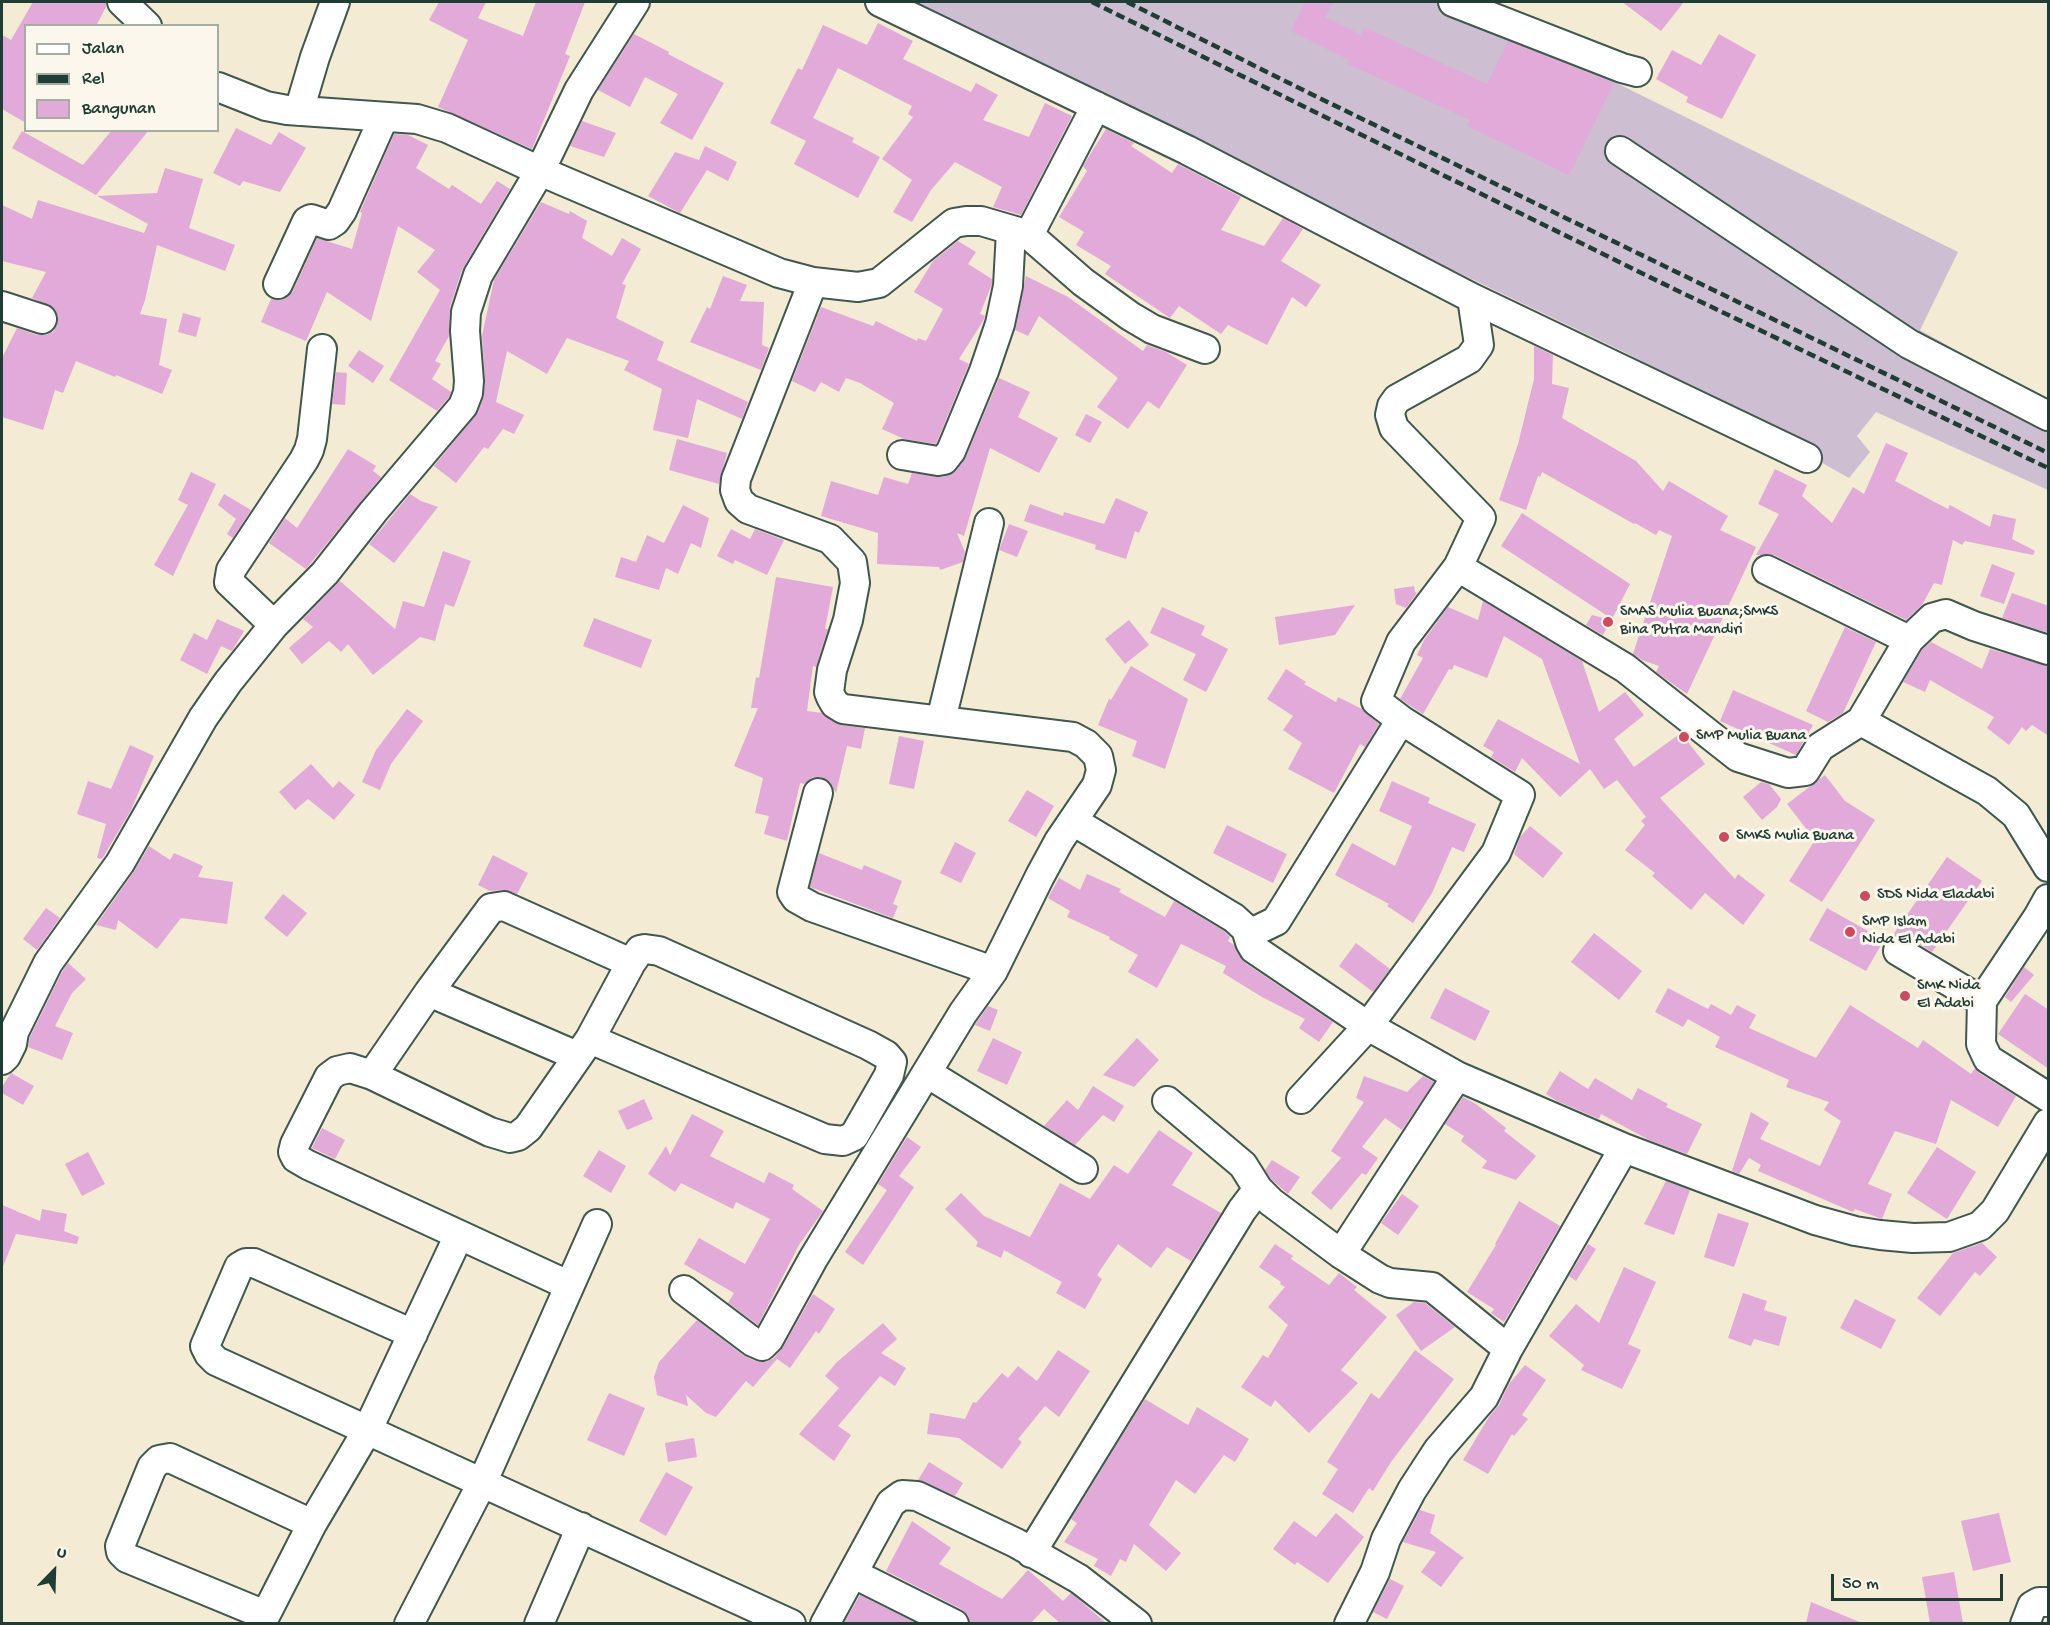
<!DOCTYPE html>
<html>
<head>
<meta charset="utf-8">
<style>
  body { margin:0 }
  #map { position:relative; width:2050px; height:1625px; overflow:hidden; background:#f3ebd4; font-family:"Gochi Hand",sans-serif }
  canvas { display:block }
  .frame { position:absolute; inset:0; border:3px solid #1f3d34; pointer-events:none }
  .legend { position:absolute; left:24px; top:24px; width:195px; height:108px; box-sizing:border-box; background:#fbf7ec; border:2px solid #a3ada2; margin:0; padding:8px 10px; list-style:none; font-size:18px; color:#1f3d34 }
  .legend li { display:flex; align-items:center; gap:12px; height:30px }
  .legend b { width:30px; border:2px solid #a3ada2 }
  .north { position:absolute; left:24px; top:1541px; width:60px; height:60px; -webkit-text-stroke:4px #fbf7ec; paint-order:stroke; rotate:23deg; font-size:16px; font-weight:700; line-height:24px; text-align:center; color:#1f3d34 }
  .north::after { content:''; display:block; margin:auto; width:21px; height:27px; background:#1f3d34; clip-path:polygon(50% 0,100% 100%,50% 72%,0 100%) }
  .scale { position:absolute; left:1831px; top:1574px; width:172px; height:27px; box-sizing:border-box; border:3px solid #1f3d34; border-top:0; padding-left:8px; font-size:18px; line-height:21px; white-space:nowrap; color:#1f3d34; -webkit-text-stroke:4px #fbf7ec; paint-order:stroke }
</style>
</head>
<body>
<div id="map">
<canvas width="2050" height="1625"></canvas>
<div class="frame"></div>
<ul class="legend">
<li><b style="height:8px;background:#fff"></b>Jalan</li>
<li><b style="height:8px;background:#1f3d34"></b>Rel</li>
<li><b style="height:16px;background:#e1aad9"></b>Bangunan</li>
</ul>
<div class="north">U</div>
<div class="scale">50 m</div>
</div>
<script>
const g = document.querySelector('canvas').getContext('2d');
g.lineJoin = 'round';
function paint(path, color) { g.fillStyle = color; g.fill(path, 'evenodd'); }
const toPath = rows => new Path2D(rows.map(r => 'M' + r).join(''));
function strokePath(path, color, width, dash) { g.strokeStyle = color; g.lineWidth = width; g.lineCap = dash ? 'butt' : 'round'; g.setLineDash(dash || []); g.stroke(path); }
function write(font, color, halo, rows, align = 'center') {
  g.font = font + ' "Gochi Hand",sans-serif'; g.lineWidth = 6; g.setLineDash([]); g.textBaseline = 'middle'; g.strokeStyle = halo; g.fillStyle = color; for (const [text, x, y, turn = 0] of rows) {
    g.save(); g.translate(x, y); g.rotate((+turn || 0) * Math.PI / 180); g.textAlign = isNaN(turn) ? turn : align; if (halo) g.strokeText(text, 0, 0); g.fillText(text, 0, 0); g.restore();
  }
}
paint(toPath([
  [894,2,1453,2,1958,252,1920,330,2048,402,2048,490,1876,412,1857,436,1870,452,1849,478,1628,354]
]), '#cdbed2');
paint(toPath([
  [33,2,106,2,106,7,96,26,26,26,26,123,2,109,2,35,11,40],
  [439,2,486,2,478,18,523,36,536,2,585,2,565,54,570,56,532,149,438,107,468,40,429,20],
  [1305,2,1334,2,1325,17,1361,35,1364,27,1487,84,1508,41,1614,83,1569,175,1467,126,1470,120,1348,64,1349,60,1291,31],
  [1622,2,1684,2,1661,31],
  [878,23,913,41,903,59,971,92,976,83,998,95,983,120,1029,137,1045,103,1072,116,1021,215,993,207,1002,187,955,162,931,190,912,222,893,212,912,180,882,159,913,117,908,114,912,106,838,68,813,118,854,138,852,142,880,157,858,198,794,164,806,141,770,123,798,68,802,70,823,25,867,45],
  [634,34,669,52,668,54,724,83,692,140,660,123,678,94,645,77,630,107,598,90],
  [1719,34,1756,55,1722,119,1686,102,1688,97,1656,79,1672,50,1701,65],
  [582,121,616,133,604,157,570,146],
  [236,128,271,145,279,132,306,148,280,192,243,181,240,186,213,173],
  [1106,129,1134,143,1131,146,1172,173,1178,164,1241,197,1221,230,1264,246,1283,218,1303,229,1281,261,1321,285,1306,307,1292,297,1267,345,1228,325,1221,334,1179,306,1170,318,1105,274,1111,266,1076,245,1084,232,1059,217,1087,171,1083,166],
  [112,130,149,130,96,195,12,148,22,131,83,165],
  [394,134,408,135,428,145,416,168,449,189,452,185,481,204,497,181,510,189,462,270,450,307,449,336,435,361,441,364,432,379,451,392,449,397,437,411,389,380,440,290,417,272,435,250,398,226,371,321,327,292,306,341,261,322,271,299,280,300,287,298,293,291,317,238,352,249,362,213,360,212],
  [705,146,737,162,728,181,707,170,680,213,648,196,675,152,699,160],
  [165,168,203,179,189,228,235,245,225,271,157,245,145,300,140,314,167,319,159,365,172,370,162,394,116,375,115,377,76,361,63,393,55,390,43,430,2,417,2,358,17,328,37,335,46,335,53,332,57,325,58,316,54,308,32,298,46,272,2,261,2,205,32,219,38,200,144,233,148,224,97,196,157,193],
  [541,202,569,214,570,211,587,221,582,238,612,256,622,238,641,249,622,284,626,285,616,318,664,342,657,360,748,402,742,419,697,399,688,438,653,430,662,389,624,370,629,361,567,338,547,374,507,351,496,402,524,415,514,434,503,429,488,449,484,447,456,483,434,466,478,412,483,399,485,382,482,336,494,280],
  [958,241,976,252,968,264,992,279,992,284,980,314,985,316,983,321,959,359,969,364,936,444,904,439,882,429,894,403,860,383,846,378,839,392,821,382,815,392,792,381,821,307,873,326,876,321,917,341,918,338,926,341,943,309,914,292,933,261],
  [723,276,747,285,740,301,764,302,762,345,769,348,761,370,690,342,707,307,710,309],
  [1026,276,1068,297,1143,351,1147,345,1166,352,1187,365,1159,409,1148,401,1128,429,1097,407,1118,378,1039,316,1028,336,1015,330],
  [183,313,201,318,196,337,178,332],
  [1534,346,1553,355,1552,384,1569,388,1562,418,1636,461,1663,491,1669,481,1728,516,1720,530,1756,547,1687,694,1656,672,1659,666,1642,660,1633,654,1672,536,1659,530,1656,535,1635,523,1634,524,1542,472,1540,477,1538,476,1526,510,1499,500,1518,444,1534,379],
  [359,350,384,366,373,383,348,366],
  [336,372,347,373,345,405,332,404],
  [999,378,1030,392,1018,417,1058,438,1039,473,990,448,964,536,957,533,965,552,963,562,940,570,939,567,877,564,878,533,821,516,831,481,878,495,884,477,908,484,912,473,940,477,947,476,956,471,966,457],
  [1086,414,1102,422,1090,443,1075,435],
  [677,439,727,453,719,484,669,470],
  [1886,443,1908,453,1895,481,1948,509,1950,505,1990,527,1993,514,2016,519,2012,539,2035,551,2033,555,1965,541,1962,545,1953,540,1942,585,1934,583,1922,605,1906,620,1774,555,1756,555,1779,514,1758,504,1775,469,1807,485,1802,496,1832,523,1853,487,1864,494],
  [348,449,376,466,373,471,381,477,306,569,269,543,285,518,297,528],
  [191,472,216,484,173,576,154,565,188,505,178,500],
  [224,494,251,510,233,538,227,534,236,519,218,505],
  [410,494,421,501,438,507,394,563,369,544],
  [1116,498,1148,512,1139,533,1135,531,1126,559,1095,549,1096,545,1024,521,1030,504,1063,516,1064,512,1104,524],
  [683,505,709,518,701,548,691,543,678,574,666,568,659,590,615,577,621,557,636,562,647,535,664,543],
  [1522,513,1630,584,1612,619,1501,546],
  [1009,524,1028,531,1017,557,999,550],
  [731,529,750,539,755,529,784,540,767,575,735,560,733,564,717,556],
  [443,551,471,561,454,607,445,604,435,641,420,637,373,675,348,644,341,652,329,641,302,664,289,648,313,627,303,619,340,581,395,629,403,601,424,607],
  [1992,564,2015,573,2004,604,1980,596],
  [776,577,833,587,825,629,828,629,816,667,813,666,807,711,822,713,841,725,865,728,861,749,847,746,836,793,830,782,822,777,813,777,804,784,800,783,787,841,764,834,769,816,755,813,763,778,734,766,758,708,751,708,756,677,759,678],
  [1414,586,1415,592,1417,593,1406,608,1396,604,1394,589],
  [2012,593,2049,606,2049,633,2002,618],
  [1483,601,1582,661,1599,712,1625,692,1644,715,1614,739,1634,767,1681,733,1705,764,1660,798,1735,879,1738,874,1765,895,1743,925,1705,893,1691,910,1652,876,1655,873,1625,850,1645,825,1641,821,1646,817,1617,780,1604,789,1590,769,1560,797,1522,758,1515,772,1491,757,1494,752,1483,746,1498,719,1580,764,1542,659,1504,636,1487,678,1454,665,1452,670,1449,669,1423,714,1400,699,1423,658,1417,655,1424,640,1448,607,1478,620],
  [1355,605,1335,635,1279,645,1275,617],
  [1162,607,1205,626,1201,635,1228,649,1206,692,1183,680,1196,654,1150,633],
  [1592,615,1611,620,1603,635,1586,625],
  [594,618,652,640,641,668,583,646],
  [217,619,244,631,232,651,221,646,207,674,180,660,194,633,207,640],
  [1129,620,1149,645,1125,664,1105,639],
  [1845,627,1876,642,1843,713,1828,722,1806,711],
  [1931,642,1982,669,1990,649,2049,666,2049,736,2032,725,2026,731,2022,727,2009,745,1987,728,1994,717,1930,680,1925,692,1903,682,1922,650],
  [1131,666,1188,699,1165,769,1132,756,1137,741,1098,725,1109,699,1111,700],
  [1286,669,1306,682,1304,684,1336,702,1338,697,1362,709,1379,724,1365,747,1360,744,1334,793,1288,769,1302,743,1283,730,1293,716,1267,699],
  [1733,690,1813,725,1796,755,1720,721],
  [407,709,423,721,391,764,380,790,362,782,376,750],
  [899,736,924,741,914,789,889,784],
  [130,745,154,756,131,810,102,859,97,858,106,824,77,814,88,781,111,789],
  [311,764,333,788,339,781,355,795,334,820,308,799,295,810,279,792],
  [1825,775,1845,801,1875,820,1822,902,1789,881,1815,840,1787,804],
  [1392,781,1430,798,1428,803,1476,824,1464,852,1452,847,1432,893,1413,923,1387,906,1389,904,1335,875,1352,843,1395,866,1412,826,1379,811],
  [1761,782,1769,784,1781,799,1777,807,1762,820,1743,797],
  [1027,790,1054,806,1036,837,1008,821],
  [1227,825,1287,854,1273,883,1213,853],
  [1530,826,1563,853,1543,878,1514,854,1520,837],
  [955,842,976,853,961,883,940,873],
  [149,846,170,860,174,853,203,866,198,877,233,882,227,924,181,918,157,949,118,920,116,930,96,925,133,873],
  [819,853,862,870,864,865,902,881,893,904,898,906,893,918,810,887],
  [493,855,528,873,517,894,502,890,490,891,478,885],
  [1947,857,1982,881,1932,952,1906,937,1893,935],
  [1087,874,1121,889,1119,892,1165,917,1174,901,1224,931,1230,937,1228,941,1234,945,1245,963,1333,1022,1319,1042,1299,1028,1305,1019,1262,997,1223,973,1226,966,1181,944,1157,988,1128,972,1138,955,1109,939,1110,937,1067,917,1070,911,1048,898,1059,878,1080,890],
  [283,894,307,913,287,937,264,918],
  [46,908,60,918,37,950,23,939],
  [1827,908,1884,940,1866,971,1809,940],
  [1594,933,1642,971,1619,1000,1571,962],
  [1356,943,1390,969,1373,992,1339,966],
  [68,963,86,979,72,993,55,1026,73,1033,62,1060,28,1047,30,1037,62,972],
  [2024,967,2034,975,2011,1002,2005,997],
  [1445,988,1490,1011,1475,1041,1430,1018],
  [1668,988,1708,1009,1711,1004,1731,1015,1737,1005,1756,1015,1749,1028,1816,1058,1850,1005,1918,1048,1923,1040,1971,1074,1975,1068,1979,1073,2016,1096,1998,1127,1951,1100,1936,1144,1895,1131,1868,1184,1892,1194,1882,1219,1855,1209,1853,1212,1758,1171,1761,1165,1749,1158,1739,1174,1732,1171,1751,1112,1769,1123,1760,1139,1820,1166,1841,1121,1824,1110,1829,1102,1786,1087,1789,1080,1715,1047,1720,1037,1688,1019,1683,1027,1655,1012],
  [2025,994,2049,1010,2049,1069,1998,1034],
  [988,1006,998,1010,990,1031,975,1025],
  [993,1038,1022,1052,1007,1085,977,1071],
  [1137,1038,1159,1060,1134,1087,1103,1075],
  [1560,1071,1588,1089,1595,1078,1632,1100,1638,1088,1668,1104,1666,1107,1702,1124,1687,1154,1649,1140,1601,1114,1599,1119,1557,1101,1546,1094],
  [11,1073,34,1086,23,1105,2,1093,2,1087],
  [1364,1076,1407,1092,1423,1076,1434,1082,1402,1130,1385,1118,1362,1147,1378,1158,1366,1175,1362,1173,1331,1210,1311,1193,1341,1158,1331,1151,1364,1102,1356,1098],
  [1093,1086,1124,1106,1114,1122,1103,1115,1075,1145,1044,1126,1067,1100,1078,1110],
  [1463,1097,1476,1104,1506,1128,1504,1131,1536,1156,1516,1180,1482,1168,1487,1161,1461,1141,1464,1136,1445,1124],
  [644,1099,653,1119,627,1130,618,1111],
  [692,1114,724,1131,710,1156,764,1183,769,1172,794,1185,792,1189,823,1211,799,1245,758,1325,728,1303,734,1293,684,1264,699,1238,745,1264,770,1219,736,1202,733,1209,681,1183,675,1192,648,1174,666,1146,670,1155],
  [322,1128,345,1140,335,1159,312,1148],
  [1159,1130,1193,1153,1172,1185,1221,1213,1191,1261,1167,1247,1151,1268,1118,1244,1097,1275,1102,1279,1085,1309,1056,1293,1062,1282,1004,1250,1001,1258,976,1246,978,1242,945,1209,961,1193,984,1216,1030,1237,1060,1183,1090,1199,1114,1165,1128,1174],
  [907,1137,921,1147,899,1176,914,1187,863,1265,845,1252,887,1190,878,1184],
  [1937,1147,1976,1172,1947,1219,1907,1193],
  [599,1150,626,1166,611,1193,583,1176],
  [88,1152,105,1184,82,1196,65,1164],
  [1272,1160,1300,1177,1288,1194,1271,1179,1265,1170],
  [1666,1181,1690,1190,1674,1235,1644,1224],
  [1402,1194,1419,1206,1398,1235,1381,1223],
  [1519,1201,1560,1226,1504,1322,1491,1313,1494,1309,1467,1292,1496,1245,1495,1244],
  [2,1205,40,1221,42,1209,67,1214,64,1231,79,1237,77,1244,16,1234,2,1269],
  [1718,1213,1749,1223,1734,1267,1704,1257],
  [1982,1243,1997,1257,1980,1276,1975,1272,1940,1316,1917,1298,1953,1253],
  [1275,1244,1293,1256,1291,1259,1329,1285,1339,1273,1357,1287,1354,1290,1387,1317,1341,1370,1358,1383,1309,1433,1275,1400,1271,1407,1241,1387,1263,1355,1268,1358,1288,1325,1268,1307,1285,1287,1280,1284,1281,1282,1259,1267],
  [1588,1244,1596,1249,1576,1281,1569,1276],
  [1624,1267,1656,1282,1628,1344,1641,1350,1622,1389,1581,1370,1584,1365,1549,1336,1576,1304,1599,1323],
  [1743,1293,1767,1301,1764,1310,1787,1317,1779,1346,1754,1339,1751,1346,1728,1338],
  [813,1294,835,1309,819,1334,816,1331,790,1368,777,1359,753,1387,746,1381,716,1417,706,1413,686,1395,688,1406,657,1395,654,1377,659,1362,697,1320,743,1355,755,1361,766,1362,774,1358,783,1347],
  [1855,1299,1896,1320,1881,1349,1840,1328],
  [1414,1302,1425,1303,1455,1327,1421,1351,1396,1315],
  [883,1323,897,1339,881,1353,906,1368,895,1386,880,1376,838,1426,851,1435,834,1461,799,1434,839,1388,825,1376,837,1362],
  [1058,1350,1090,1371,1059,1417,1045,1406,1018,1439,1022,1442,1002,1469,959,1438,927,1434,930,1413,965,1419,973,1402,976,1403,1002,1373,1008,1378,1018,1366,1037,1381],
  [1415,1350,1454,1379,1391,1462,1373,1491,1369,1488,1353,1513,1322,1494,1338,1469,1327,1462,1371,1393,1379,1399],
  [1525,1365,1546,1380,1522,1415,1528,1419,1514,1436,1512,1434,1488,1474,1463,1460,1489,1417,1499,1405,1509,1384],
  [609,1393,645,1408,624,1456,587,1440],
  [1145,1399,1188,1425,1197,1407,1249,1439,1235,1462,1224,1455,1195,1494,1176,1480,1149,1525,1181,1553,1166,1571,1134,1544,1126,1562,1120,1559,1111,1576,1094,1566,1098,1559,1064,1542,1077,1523,1071,1519],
  [694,1438,697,1457,668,1462,665,1443],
  [929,1462,963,1483,955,1496,918,1480],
  [666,1472,693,1487,666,1536,639,1521],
  [1420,1510,1435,1515,1430,1533,1464,1558,1461,1560,1441,1587,1421,1572,1436,1552,1403,1542],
  [1336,1513,1364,1537,1328,1583,1297,1562,1295,1565,1273,1549,1294,1521,1316,1537],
  [1999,1513,2011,1562,1973,1571,1961,1521],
  [912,1521,951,1548,939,1564,1002,1599,1028,1570,1063,1601,1071,1593,1106,1623,1060,1623,1044,1609,1031,1623,970,1623,968,1615,961,1609,886,1571],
  [1954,1572,1963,1623,1930,1623,1922,1577],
  [1390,1579,1404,1586,1387,1619,1373,1612],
  [860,1595,916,1623,844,1623],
  [1811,1602,1862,1623,1806,1623]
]), '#e1aad9');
const minor = toPath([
  [122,2,147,26],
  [880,2,1187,150,1472,298,1807,458],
  [1453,2,1622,68,1637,72],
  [218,87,266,106,287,110,417,119,447,128,540,171,779,273,813,282,858,287,879,283,954,223,966,221,981,221,1029,235,1096,106],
  [299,111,315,57,335,2],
  [1620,151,1909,344,2048,416],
  [1029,235,1083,282,1130,316,1152,329,1205,349],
  [278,284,307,221,311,219,329,225,335,221,342,211,383,119],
  [2,306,42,319],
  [902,455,938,461,944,460,951,451,984,371,1000,324,1008,286,1011,231],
  [1458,567,1625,668,1738,757,1788,773,1805,771,1820,747,1861,721,1909,640,1932,618,1946,614,1974,626,2048,650],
  [1767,570,1909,640],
  [274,625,229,582,231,570,304,460,309,450,312,439,322,349],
  [941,720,989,523],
  [1861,721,1987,791,2016,815,2048,867],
  [818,793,792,892,796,898,812,907,993,971],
  [1073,821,1234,918,1246,929,1250,942,1254,949,1368,1026,1457,1076,1624,1148],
  [1249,934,1276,921,1401,720,1376,701,1401,642,1458,567,1481,518,1394,428,1390,415,1392,406,1397,399,1469,359,1479,345,1472,298],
  [1898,951,1982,1001,1981,1044,1988,1059,2048,1097],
  [429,992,577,1056],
  [1982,1001,2038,917,2048,899],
  [590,1039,825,1139,843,1141,854,1136,889,1075,892,1062,886,1055,868,1045,659,951,645,949,640,950,631,963],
  [2,1060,6,1056,12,1044,14,1032,48,963,120,863,203,718,228,682,274,625,325,573,373,512,463,406,468,393,469,381,465,331,466,312,478,275,540,171,579,90,635,2],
  [927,1073,1083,1169],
  [372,1075,429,992,491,908,504,906,631,963,590,1039,528,1128,518,1136,510,1138,490,1132,372,1075,350,1068,337,1071,329,1077,295,1144,293,1152,296,1158,308,1165,568,1285],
  [1301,1099,1368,1026,1496,853,1520,795,1401,720],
  [1167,1101,1243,1165,1258,1189],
  [1341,1254,1457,1076],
  [684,1290,753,1342,762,1346,769,1339,813,1259,963,1013,993,971,1040,876,1059,841,1097,785,1101,770,1098,756,1086,744,1073,737,843,709,835,704,831,697,829,692,832,670,848,620,855,583,852,562,830,539,748,509,739,501,735,490,736,479,813,282],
  [413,1334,254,1263,246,1263,239,1267,205,1346,209,1354,216,1361,791,1624],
  [1031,1553,1242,1210,1258,1189,1271,1202,1341,1254,1380,1279,1390,1283,1432,1287,1508,1349,1624,1148,1815,1220,1855,1231,1880,1235,1913,1238,1949,1237,1980,1226,1995,1211,2048,1123],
  [854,1574,954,1624],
  [265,1615,127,1558,121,1552,120,1546,152,1467,159,1460,170,1458,312,1524],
  [261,1624,312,1524,368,1429,459,1235],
  [409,1624,483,1481,597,1224],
  [539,1624,581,1527],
  [825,1624,891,1503,902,1495,917,1496,1016,1543,1079,1579,1137,1624],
  [1349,1624,1375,1572,1386,1539,1412,1490,1438,1450,1484,1397,1508,1349],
  [2025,1624,2032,1606,2039,1602,2048,1602]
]);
strokePath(minor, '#3f574c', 32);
strokePath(minor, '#fff', 28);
strokePath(toPath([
  [1092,2,1674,289,2048,468],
  [1127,2,1309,93,2048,453]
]), '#1f3d34', 4.5, [9, 4.5]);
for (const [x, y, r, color] of [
  [1608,622,6,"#d1495b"],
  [1684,737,6,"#d1495b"],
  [1724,837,6,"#d1495b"],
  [1865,896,6,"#d1495b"],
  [1850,932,6,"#d1495b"],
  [1905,996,6,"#d1495b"]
]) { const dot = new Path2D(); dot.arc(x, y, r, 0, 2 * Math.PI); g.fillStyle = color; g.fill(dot); strokePath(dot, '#fbf7ec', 2); }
write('16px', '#1f3d34', '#fbf7ec', [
  ["SMAS Mulia Buana;SMKS",1620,613],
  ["Bina Putra Mandiri",1620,631],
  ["SMP Mulia Buana",1696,737],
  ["SMKS Mulia Buana",1736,837],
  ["SDS Nida Eladabi",1877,896],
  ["SMP Islam",1862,923],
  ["Nida El Adabi",1862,941],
  ["SMK Nida",1917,987],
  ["El Adabi",1917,1005]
], 'left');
</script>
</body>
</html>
